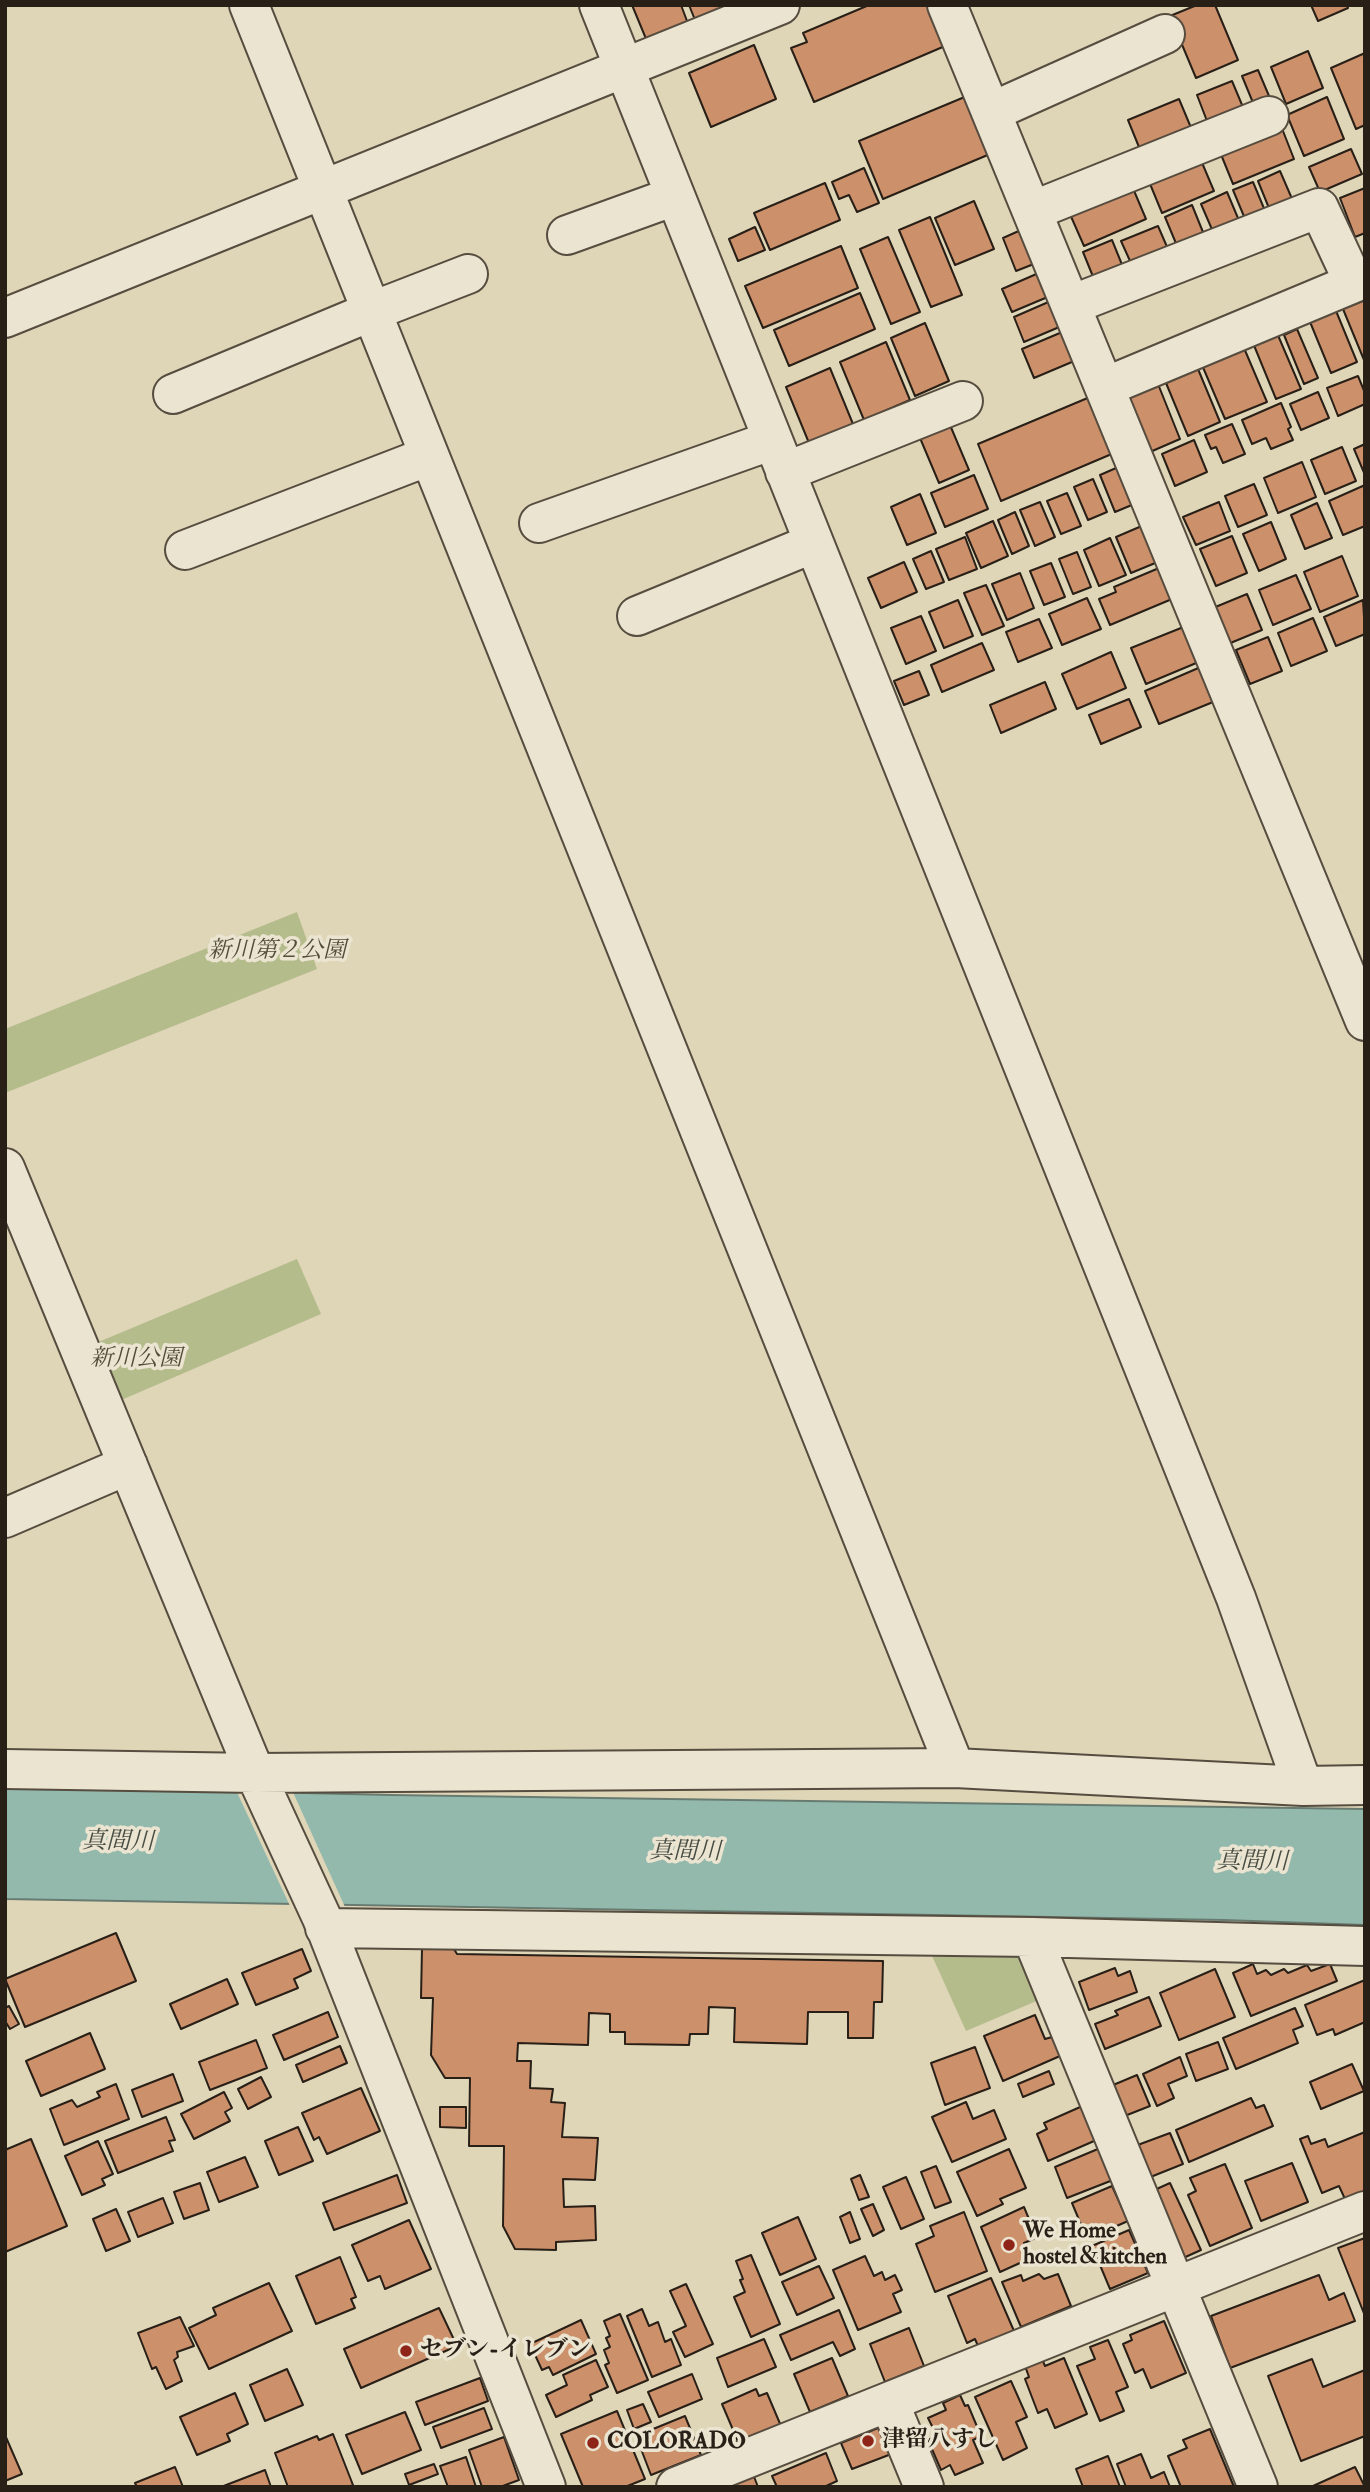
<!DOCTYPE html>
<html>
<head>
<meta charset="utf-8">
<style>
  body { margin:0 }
  #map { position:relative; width:1370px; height:2492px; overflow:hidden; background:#dfd5b7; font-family:"IM FELL Double Pica",serif }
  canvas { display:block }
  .frame { position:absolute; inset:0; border:7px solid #281f17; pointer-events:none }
</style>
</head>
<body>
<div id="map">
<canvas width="1370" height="2492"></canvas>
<div class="frame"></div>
</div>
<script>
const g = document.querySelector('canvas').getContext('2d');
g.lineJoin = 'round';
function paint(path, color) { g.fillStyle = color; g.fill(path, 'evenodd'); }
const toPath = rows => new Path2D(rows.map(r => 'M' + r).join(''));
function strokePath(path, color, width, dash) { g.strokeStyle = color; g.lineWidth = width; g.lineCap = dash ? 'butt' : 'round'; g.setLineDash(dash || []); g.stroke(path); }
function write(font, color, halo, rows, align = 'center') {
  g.font = font + ' "IM FELL Double Pica","Noto Serif JP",serif'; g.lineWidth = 7; g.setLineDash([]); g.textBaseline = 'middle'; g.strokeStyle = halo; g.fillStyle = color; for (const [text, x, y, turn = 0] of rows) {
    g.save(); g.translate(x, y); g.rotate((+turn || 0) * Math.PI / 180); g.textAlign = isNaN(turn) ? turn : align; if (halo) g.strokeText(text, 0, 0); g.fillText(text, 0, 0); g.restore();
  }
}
paint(toPath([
  [297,912,317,969,5,1093,5,1029],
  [297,1259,321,1314,119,1401,96,1343],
  [1026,1944,1046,1997,966,2031,928,1947]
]), '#b5bc8c');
const water = toPath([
  [5,1786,390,1795,1365,1809,1365,1925,1224,1920,5,1899,5,1786]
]);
paint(water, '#93b9ad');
strokePath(water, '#687b71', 2);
paint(toPath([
  [235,1788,292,1790,345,1907,290,1906]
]), '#dfd5b7');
const building = toPath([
  [632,5,681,5,690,29,649,46,632,5],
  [689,5,724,5,725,7,695,20,689,5],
  [869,5,928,5,945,46,814,102,791,48,807,42,803,33,869,5],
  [1197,5,1215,5,1238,60,1196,78,1170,16,1197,5],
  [1311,5,1347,5,1348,8,1318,21,1311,5],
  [754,45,776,99,711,127,689,73,754,45],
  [1308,51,1323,88,1286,104,1271,67,1308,51],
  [1365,53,1365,125,1356,129,1331,68,1365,53],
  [1258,70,1272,103,1256,110,1242,76,1258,70],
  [1232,81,1245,112,1207,121,1197,95,1232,81],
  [967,96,990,154,883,199,859,141,967,96],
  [1327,97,1344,139,1304,156,1287,115,1327,97],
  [1179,99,1192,130,1141,152,1128,120,1179,99],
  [1281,126,1294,159,1233,184,1220,152,1281,126],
  [1351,149,1362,174,1320,192,1309,167,1351,149],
  [1200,158,1214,191,1162,213,1148,179,1200,158],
  [864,168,879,203,857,212,849,195,839,199,832,182,864,168],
  [1280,171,1296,208,1273,218,1258,181,1280,171],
  [1253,182,1268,218,1248,226,1233,190,1253,182],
  [825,183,840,220,770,250,754,213,825,183],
  [1132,186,1146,219,1084,246,1069,212,1132,186],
  [1365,188,1365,233,1355,237,1340,198,1365,188],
  [1227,192,1243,230,1217,241,1201,204,1227,192],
  [974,201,994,249,955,265,935,218,974,201],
  [1192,205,1207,242,1180,253,1165,217,1192,205],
  [930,217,962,295,931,307,899,230,930,217],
  [1030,226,1044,260,1016,271,1003,238,1030,226],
  [1158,226,1171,256,1135,272,1121,241,1158,226],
  [755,227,765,250,738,261,729,239,755,227],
  [888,237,920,312,891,324,860,249,888,237],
  [1112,240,1125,272,1096,284,1083,252,1112,240],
  [841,246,858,288,763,328,745,286,841,246],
  [1041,272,1050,296,1012,312,1002,289,1041,272],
  [860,293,875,329,789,366,774,330,860,293],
  [1053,300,1064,325,1024,342,1014,317,1053,300],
  [1365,300,1365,360,1364,360,1343,309,1365,300],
  [1334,306,1357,362,1331,373,1308,317,1334,306],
  [925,323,949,381,915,396,891,338,925,323],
  [1297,329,1318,378,1304,384,1284,335,1297,329],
  [1067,330,1079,359,1034,378,1022,349,1067,330],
  [1277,333,1301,389,1276,399,1253,343,1277,333],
  [886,342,910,400,864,420,840,362,886,342],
  [1244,348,1267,402,1225,419,1202,365,1244,348],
  [830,368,853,424,809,443,786,387,830,368],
  [1198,369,1220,422,1188,436,1166,383,1198,369],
  [1358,376,1365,393,1365,404,1338,416,1327,388,1358,376],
  [1158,384,1180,439,1150,452,1127,397,1158,384],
  [1318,392,1329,418,1301,430,1290,404,1318,392],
  [1090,397,1114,453,1001,501,978,444,1090,397],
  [1281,403,1291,427,1288,429,1293,440,1271,449,1266,438,1252,444,1242,420,1281,403],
  [1232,424,1245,454,1223,463,1216,447,1211,449,1205,435,1232,424],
  [950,425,969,470,939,483,920,438,950,425],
  [1194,440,1207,472,1175,486,1162,454,1194,440],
  [1365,444,1365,475,1354,449,1365,444],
  [1342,447,1356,481,1325,494,1311,460,1342,447],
  [1302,462,1316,497,1278,513,1264,478,1302,462],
  [1123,465,1139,502,1115,512,1100,475,1123,465],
  [974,475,988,509,945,527,931,493,974,475],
  [1093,479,1107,512,1088,520,1074,487,1093,479],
  [1254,484,1267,515,1238,527,1225,496,1254,484],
  [1365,485,1365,526,1343,535,1329,501,1365,485],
  [1067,493,1081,526,1061,534,1047,501,1067,493],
  [920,494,936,533,907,545,891,507,920,494],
  [1040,502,1055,537,1035,546,1020,510,1040,502],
  [1219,502,1230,531,1196,545,1183,517,1219,502],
  [1317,503,1332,538,1305,549,1291,515,1317,503],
  [1015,512,1029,546,1012,554,998,520,1015,512],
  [993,521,1008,556,981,568,966,533,993,521],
  [1151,522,1165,559,1131,573,1116,537,1151,522],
  [1271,522,1286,559,1259,571,1243,534,1271,522],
  [1232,536,1247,573,1216,586,1200,549,1232,536],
  [965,537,977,569,949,580,936,549,965,537],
  [1110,538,1126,575,1099,586,1084,550,1110,538],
  [931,551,944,582,926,589,913,559,931,551],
  [1077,552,1091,587,1073,594,1059,559,1077,552],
  [1342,556,1358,596,1320,612,1304,572,1342,556],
  [904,562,917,592,881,608,868,578,904,562],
  [1051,563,1065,597,1044,605,1030,571,1051,563],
  [1159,568,1172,599,1110,625,1099,599,1116,592,1114,587,1159,568],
  [1020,573,1034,608,1007,620,992,584,1020,573],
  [1296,575,1311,609,1273,625,1259,590,1296,575],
  [986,585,1004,626,982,635,964,593,986,585],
  [1247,594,1262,630,1228,644,1213,608,1247,594],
  [1087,598,1101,629,1062,645,1049,614,1087,598],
  [958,600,973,636,944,648,929,612,958,600],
  [1363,600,1365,634,1336,646,1324,617,1363,600],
  [921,616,936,651,906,664,891,628,921,616],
  [1313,618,1327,651,1291,666,1278,633,1313,618],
  [1039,619,1052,648,1018,662,1006,632,1039,619],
  [1186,626,1201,661,1146,684,1131,648,1186,626],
  [1268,637,1282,671,1250,684,1236,650,1268,637],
  [982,643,994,670,942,692,931,665,982,643],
  [1111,652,1126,688,1077,709,1062,674,1111,652],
  [1203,666,1218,700,1159,724,1145,691,1203,666],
  [919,671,929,695,904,705,894,681,919,671],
  [1045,682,1056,709,1001,733,990,705,1045,682],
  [1129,699,1141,727,1101,744,1089,715,1129,699],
  [116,1933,136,1981,25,2027,5,1979,116,1933],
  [422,1948,454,1949,457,1954,883,1961,882,2002,874,2002,873,2038,848,2038,848,2012,808,2012,807,2044,734,2042,735,2008,709,2007,708,2034,690,2034,689,2045,625,2044,625,2032,610,2032,610,2014,589,2013,588,2045,518,2043,517,2061,531,2061,530,2088,553,2089,551,2102,565,2103,562,2137,598,2138,595,2180,563,2179,564,2207,595,2206,596,2240,556,2242,556,2250,515,2249,503,2226,504,2146,469,2146,470,2078,445,2078,431,2055,433,1998,421,1998,422,1948],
  [302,1949,311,1971,294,1979,298,1988,256,2005,242,1973,302,1949],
  [1253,1964,1257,1974,1266,1970,1271,1975,1284,1969,1288,1973,1307,1965,1311,1971,1330,1964,1337,1981,1251,2016,1233,1973,1253,1964],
  [1115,1968,1118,1976,1130,1971,1137,1992,1089,2010,1079,1982,1115,1968],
  [1215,1969,1235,2017,1179,2040,1160,1993,1215,1969],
  [227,1979,238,2004,181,2029,170,2004,227,1979],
  [1365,1980,1365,2022,1335,2035,1333,2029,1317,2035,1305,2005,1365,1980],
  [1149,1997,1161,2026,1105,2049,1095,2024,1118,2015,1115,2011,1149,1997],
  [9,2006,19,2024,10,2029,5,2021,5,2008,9,2006],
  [1295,2008,1303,2026,1293,2030,1298,2043,1236,2069,1223,2038,1295,2008],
  [328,2012,338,2037,284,2060,273,2035,328,2012],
  [1035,2015,1045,2039,1052,2037,1060,2056,1003,2081,984,2036,1035,2015],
  [90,2033,105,2069,41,2096,26,2061,90,2033],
  [256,2040,267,2068,210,2090,199,2062,256,2040],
  [1218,2042,1228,2069,1196,2081,1186,2054,1218,2042],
  [340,2046,347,2063,303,2082,296,2065,340,2046],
  [975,2047,990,2088,945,2105,931,2063,975,2047],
  [1180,2057,1187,2076,1168,2084,1174,2098,1157,2106,1143,2074,1180,2057],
  [1352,2064,1364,2091,1321,2109,1310,2082,1352,2064],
  [1049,2071,1054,2084,1023,2097,1018,2084,1049,2071],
  [173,2074,183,2101,142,2117,132,2090,173,2074],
  [1137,2075,1150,2106,1122,2117,1106,2088,1137,2075],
  [261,2077,271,2097,248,2109,238,2089,261,2077],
  [116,2084,129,2119,64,2145,50,2109,72,2100,77,2107,100,2097,97,2092,116,2084],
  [361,2088,380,2131,327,2154,319,2137,314,2140,302,2113,361,2088],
  [224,2092,232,2108,225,2112,230,2121,194,2139,181,2114,224,2092],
  [1251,2098,1256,2108,1264,2105,1273,2126,1189,2162,1176,2130,1251,2098],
  [966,2102,973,2119,994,2110,1006,2139,952,2162,932,2117,966,2102],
  [1087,2104,1101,2138,1048,2161,1037,2134,1047,2129,1044,2123,1087,2104],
  [440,2107,466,2107,466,2128,440,2127,440,2107],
  [166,2117,175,2140,169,2141,173,2151,118,2173,105,2141,166,2117],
  [298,2127,313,2161,279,2175,265,2141,298,2127],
  [1365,2132,1365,2191,1345,2199,1339,2186,1322,2193,1300,2139,1308,2136,1311,2144,1325,2139,1328,2147,1365,2132],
  [1170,2133,1183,2164,1148,2178,1135,2146,1170,2133],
  [31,2139,67,2226,5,2252,5,2150,31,2139],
  [98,2141,113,2174,102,2179,105,2185,82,2195,65,2156,98,2141],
  [1105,2146,1118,2178,1067,2198,1055,2167,1105,2146],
  [1009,2149,1026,2188,1000,2199,1003,2204,977,2216,957,2172,1009,2149],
  [245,2157,258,2187,219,2202,207,2172,245,2157],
  [1292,2163,1308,2202,1261,2221,1245,2181,1292,2163],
  [1225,2164,1252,2228,1210,2246,1188,2195,1196,2191,1190,2178,1225,2164],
  [936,2166,951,2202,935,2208,921,2172,936,2166],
  [397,2175,407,2203,334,2230,323,2203,397,2175],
  [860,2175,869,2197,859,2200,851,2179,860,2175],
  [906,2177,924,2219,901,2229,883,2187,906,2177],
  [200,2183,209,2210,184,2219,174,2192,200,2183],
  [1170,2183,1201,2250,1181,2259,1150,2192,1170,2183],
  [1112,2186,1128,2221,1087,2239,1072,2203,1112,2186],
  [163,2198,173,2223,138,2237,128,2212,163,2198],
  [873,2204,884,2230,873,2236,861,2209,873,2204],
  [1024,2207,1031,2224,1034,2223,1040,2236,1024,2243,1031,2258,1000,2272,981,2227,1024,2207],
  [116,2209,130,2241,106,2251,93,2219,116,2209],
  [850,2212,860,2239,850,2243,840,2217,850,2212],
  [964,2212,987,2271,935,2292,916,2244,934,2236,930,2226,964,2212],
  [798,2217,816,2259,780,2275,762,2233,798,2217],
  [409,2220,431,2269,385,2289,380,2276,368,2281,352,2245,409,2220],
  [1129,2230,1148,2273,1110,2289,1092,2246,1129,2230],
  [1365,2238,1365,2316,1338,2248,1365,2238],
  [751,2255,780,2324,751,2337,734,2297,745,2292,740,2280,743,2279,736,2261,751,2255],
  [865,2256,874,2276,882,2272,885,2280,895,2275,902,2290,893,2294,901,2312,858,2330,833,2270,865,2256],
  [340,2257,356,2297,351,2299,355,2308,316,2324,296,2276,340,2257],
  [819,2266,834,2298,797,2315,782,2282,819,2266],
  [1039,2274,1044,2279,1058,2274,1071,2306,1021,2327,1002,2282,1021,2275,1023,2281,1039,2274],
  [1319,2275,1329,2300,1344,2293,1355,2321,1230,2368,1211,2316,1319,2275],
  [991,2278,1014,2331,978,2346,975,2339,967,2343,948,2296,991,2278],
  [269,2283,292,2331,209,2369,189,2328,216,2315,213,2308,269,2283],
  [686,2284,713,2344,685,2357,673,2332,686,2326,670,2291,686,2284],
  [439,2308,457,2346,361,2388,344,2349,439,2308],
  [642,2309,649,2326,658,2322,665,2342,671,2339,681,2365,652,2377,627,2316,642,2309],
  [839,2310,855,2349,840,2356,833,2342,791,2360,780,2335,839,2310],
  [620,2314,648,2380,617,2393,605,2365,609,2363,604,2350,610,2347,606,2338,610,2336,604,2321,620,2314],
  [180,2317,194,2346,177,2352,178,2357,174,2360,182,2381,166,2389,156,2367,152,2369,138,2333,180,2317],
  [581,2320,596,2354,553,2375,549,2367,542,2370,530,2344,581,2320],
  [1164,2321,1186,2373,1151,2388,1143,2369,1135,2373,1123,2344,1132,2340,1130,2335,1164,2321],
  [909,2328,924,2366,885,2382,870,2344,909,2328],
  [764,2339,776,2367,728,2387,717,2358,764,2339],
  [1108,2340,1128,2387,1116,2392,1124,2411,1100,2421,1077,2366,1095,2359,1090,2347,1108,2340],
  [832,2358,848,2396,810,2412,794,2374,832,2358],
  [1064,2358,1087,2414,1055,2428,1047,2409,1038,2413,1025,2379,1029,2377,1025,2366,1042,2359,1045,2366,1064,2358],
  [1312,2359,1323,2387,1365,2370,1365,2436,1301,2461,1268,2376,1312,2359],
  [596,2360,608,2387,590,2395,592,2400,556,2417,546,2395,567,2385,563,2375,596,2360],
  [287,2369,303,2405,265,2421,250,2385,287,2369],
  [692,2374,702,2399,659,2417,648,2392,692,2374],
  [480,2378,488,2401,425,2425,416,2402,480,2378],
  [1011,2381,1027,2417,1016,2422,1027,2448,1003,2460,975,2397,1011,2381],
  [756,2389,759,2396,767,2393,781,2426,739,2444,722,2404,756,2389],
  [235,2393,248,2424,227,2434,230,2441,197,2455,180,2417,235,2393],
  [960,2395,965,2406,968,2405,981,2436,973,2440,983,2463,955,2475,950,2465,941,2470,928,2440,937,2436,928,2418,946,2410,943,2403,960,2395],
  [643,2404,651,2422,634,2429,627,2410,643,2404],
  [484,2408,492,2429,441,2448,433,2427,484,2408],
  [617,2411,645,2479,625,2487,583,2487,561,2434,617,2411],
  [405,2412,421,2450,362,2474,346,2435,405,2412],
  [685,2416,701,2455,651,2475,636,2436,685,2416],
  [883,2426,894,2453,852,2469,841,2443,883,2426],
  [1210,2429,1234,2487,1181,2487,1168,2456,1187,2448,1183,2440,1210,2429],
  [333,2434,353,2485,348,2487,288,2487,275,2453,317,2436,319,2440,333,2434],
  [5,2435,22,2474,5,2481,5,2435],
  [504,2437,519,2480,500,2487,482,2487,469,2450,504,2437],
  [826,2453,837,2481,824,2487,777,2487,772,2476,826,2453],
  [1141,2454,1151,2478,1164,2472,1170,2487,1126,2487,1117,2464,1141,2454],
  [1108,2456,1120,2487,1083,2487,1076,2469,1108,2456],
  [466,2457,476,2487,448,2487,440,2466,466,2457],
  [434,2464,438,2474,409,2485,405,2474,434,2464],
  [175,2467,183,2487,137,2487,135,2483,175,2467],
  [1355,2467,1365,2487,1313,2487,1313,2486,1355,2467],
  [265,2470,271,2487,221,2487,265,2470],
  [753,2474,758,2487,721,2487,753,2474]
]);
paint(building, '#cc906b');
strokePath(building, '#281f17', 2);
const minor = toPath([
  [249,5,955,1768],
  [599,5,1236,1598,1303,1786],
  [947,5,1365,1021],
  [991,112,1165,34],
  [1032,211,1269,116],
  [567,235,675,196],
  [1071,305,1319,208,1354,283,1105,387],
  [5,318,780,5],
  [173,394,370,312,468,274],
  [785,472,963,401],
  [539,523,773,440],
  [185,550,429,456],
  [637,616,814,543],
  [5,1168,255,1773,322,1918,546,2487],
  [5,1518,128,1465],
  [5,1769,255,1773,955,1768,1303,1786,1365,1785],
  [325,1928,1032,1937,1365,1946],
  [1032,1937,1258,2487],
  [889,2402,924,2487],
  [676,2487,1365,2211]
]);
strokePath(minor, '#564c3f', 42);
strokePath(minor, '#eae4d0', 38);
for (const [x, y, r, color] of [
  [1009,2245,7,"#8f2418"],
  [406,2351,7,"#8f2418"],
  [868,2441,7,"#8f2418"],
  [593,2443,7,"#8f2418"]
]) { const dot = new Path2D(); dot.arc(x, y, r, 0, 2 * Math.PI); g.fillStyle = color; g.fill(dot); strokePath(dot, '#eae4d0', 2.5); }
write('italic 23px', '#524e3a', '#eae4d0', [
  ["新川第２公園",277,952],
  ["新川公園",136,1360]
]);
write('bold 23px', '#281f17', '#eae4d0', [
  ["We Home",1023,2232],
  ["hostel＆kitchen",1023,2258],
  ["セブン-イレブン",420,2351],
  ["津留八すし",882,2441],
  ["COLORADO",607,2443]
], 'left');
write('italic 24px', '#484d44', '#eae4d0', [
  ["真間川",118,1843,1],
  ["真間川",685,1853,1],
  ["真間川",1252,1863,1]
]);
</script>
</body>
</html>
